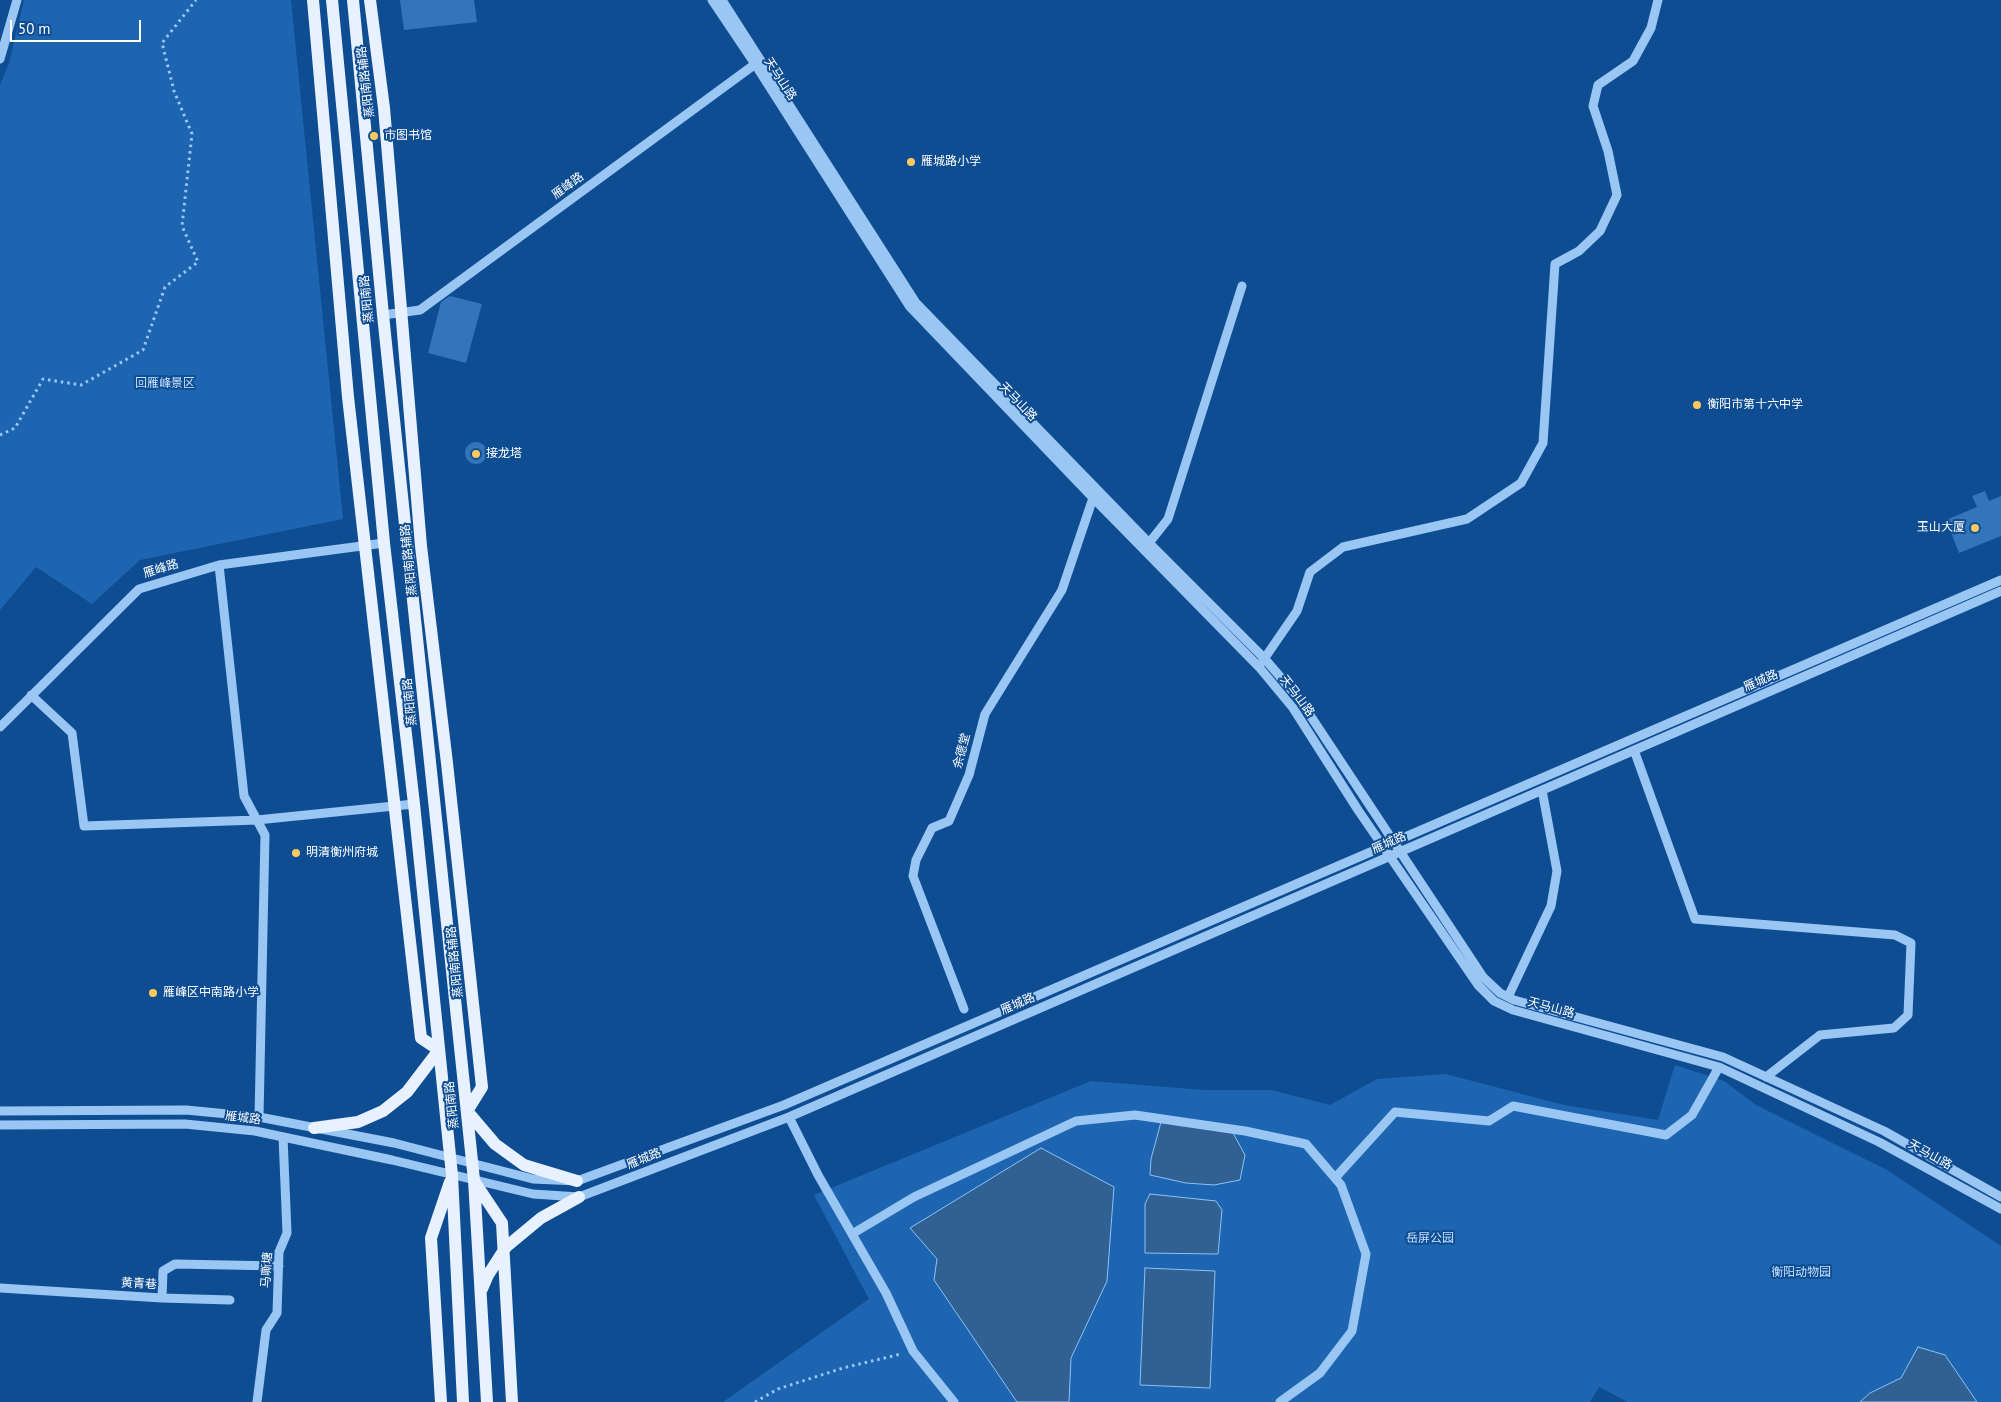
<!DOCTYPE html>
<html>
<head>
<meta charset="utf-8">
<style>
  body { margin:0 }
  #map { position:relative; width:2001px; height:1402px; overflow:hidden; background:#0f4d93; font-family:"PT Sans",sans-serif }
  canvas { display:block }
  .scale { position:absolute; left:10px; top:20px; width:131px; height:22px; box-sizing:border-box; border:2px solid #fff; border-top:0; padding-left:6px; font-size:15px; line-height:18px; white-space:nowrap; color:#fff; -webkit-text-stroke:4px #0f4d93; paint-order:stroke }
</style>
</head>
<body>
<div id="map">
<canvas width="2001" height="1402"></canvas>
<div class="scale">50 m</div>
</div>
<script>
const g = document.querySelector('canvas').getContext('2d');
g.lineJoin = 'round';
function paint(path, color) { g.fillStyle = color; g.fill(path, 'evenodd'); }
const toPath = rows => new Path2D(rows.map(r => 'M' + r).join(''));
function strokePath(path, color, width, dash) { g.strokeStyle = color; g.lineWidth = width; g.lineCap = dash ? 'butt' : 'round'; g.setLineDash(dash || []); g.stroke(path); }
function write(font, color, halo, rows, align = 'center') {
  g.font = font + ' "PT Sans","Noto Sans SC",sans-serif'; g.lineWidth = 4; g.setLineDash([]); g.textBaseline = 'middle'; g.strokeStyle = halo; g.fillStyle = color; for (const [text, x, y, turn = 0] of rows) {
    g.save(); g.translate(x, y); g.rotate((+turn || 0) * Math.PI / 180); g.textAlign = isNaN(turn) ? turn : align; if (halo) g.strokeText(text, 0, 0); g.fillText(text, 0, 0); g.restore();
  }
}
paint(toPath([
  [24,0,291,0,343,519,140,560,92,604,36,567,0,610,0,85,9,63],
  [1675,1065,1724,1081,1756,1105,1887,1170,2001,1246,2001,1402,1628,1402,1599,1387,1590,1402,723,1402,869,1299,814,1195,1091,1081,1204,1090,1271,1090,1330,1105,1377,1079,1446,1074,1564,1105,1658,1120]
]), '#1d65b1');
const water = toPath([
  [1161,1122,1233,1133,1245,1155,1240,1180,1214,1185,1186,1183,1150,1175,1151,1159,1161,1122],
  [1041,1148,1114,1187,1107,1281,1071,1358,1069,1402,1017,1402,934,1280,937,1259,910,1228,1041,1148],
  [1150,1194,1216,1201,1222,1210,1218,1254,1145,1253,1145,1204,1150,1194],
  [1145,1268,1215,1271,1210,1388,1140,1385,1145,1268],
  [1918,1347,1945,1355,1977,1402,1860,1402,1870,1393,1901,1378,1918,1347]
]);
paint(water, '#316093');
strokePath(water, '#8bc2f8', 1);
paint(toPath([
  [400,0,474,0,477,22,404,30],
  [450,296,482,304,466,363,428,353,441,302],
  '465 453a11 11 0 1 1 22 0a11 11 0 1 1-22 0Z',
  [1985,491,1989,501,2001,496,2001,536,1959,553,1946,520,1977,507,1972,496]
]), '#3374bb');
strokePath(toPath([
  [0,435,15,428,43,379,81,385,143,350,165,287,198,262,182,226,192,134,174,91,162,43,196,0],
  [755,1402,778,1389,843,1368,901,1354]
]), '#9ac6f4', 3, [2.5, 4]);
strokePath(toPath([
  [712,0,755,64,910,307,1093,498,1259,667,1293,708,1358,810,1478,985,1494,1001,1513,1010,1719,1067,1879,1142,2001,1209],
  [722,0,916,303,1149,543,1265,659,1300,700,1483,977,1500,993,1514,1000,1723,1057,1884,1131,2001,1197],
  [0,59,17,0],
  [383,315,420,310,758,62],
  [1149,543,1168,519,1242,286],
  [219,565,244,796,265,835,259,1117],
  [1262,662,1297,611,1310,572,1343,547,1467,519,1521,483,1543,443,1555,264,1579,251,1600,231,1617,195,1608,151,1593,106,1598,85,1633,61,1651,28,1658,0],
  [31,695,72,733,84,826,257,820,414,804],
  [0,727,139,589,219,565,384,543],
  [1634,750,1695,919,1895,935,1911,943,1908,1015,1894,1028,1820,1035,1766,1077],
  [1508,997,1551,906,1557,871,1542,790],
  [964,1009,913,876,916,860,932,828,949,821,969,775,985,714,1062,590,1093,498],
  [0,1111,186,1110,259,1117,394,1143,533,1179,577,1181,784,1105,2001,580],
  [789,1117,818,1175,886,1293,913,1351,954,1402],
  [0,1125,185,1124,255,1131,392,1160,533,1194,579,1197,789,1117,2001,591],
  [1335,1178,1395,1112,1489,1121,1513,1106,1666,1135,1692,1115,1719,1067],
  [852,1234,914,1197,1076,1121,1135,1115,1245,1131,1306,1144,1341,1185,1366,1254,1352,1331,1320,1373,1280,1402],
  [0,1288,162,1298,163,1271,175,1264,279,1266],
  [162,1298,230,1300],
  [257,1402,266,1330,277,1313,279,1252,287,1233,283,1137]
]), '#9ac6f4', 9);
strokePath(toPath([
  [313,0,348,397,421,1038,439,1050,407,1092,383,1111,358,1122,314,1128],
  [332,0,384,543,414,804,452,1175,463,1402],
  [353,0,383,315,474,1180,487,1402],
  [370,0,384,108,421,546,447,763,482,1087,467,1111,495,1144,524,1165,577,1181],
  [474,1181,502,1223,512,1402],
  [482,1289,488,1275,506,1247,541,1218,579,1197],
  [441,1402,431,1238,450,1182]
]), '#e7f1ff', 12);
for (const [x, y, r, color] of [
  [374,136,5,"#ffca5d"],
  [911,162,5,"#ffca5d"],
  [1697,405,5,"#ffca5d"],
  [476,454,5,"#ffca5d"],
  [1975,528,5,"#ffca5d"],
  [296,853,5,"#ffca5d"],
  [153,993,5,"#ffca5d"]
]) { const dot = new Path2D(); dot.arc(x, y, r, 0, 2 * Math.PI); g.fillStyle = color; g.fill(dot); strokePath(dot, '#0f4d93', 2); }
write('12px', '#fff', '#0f4d93', [
  ["天马山路",780,79,57],
  ["蒸阳南路辅路",366,82,-97],
  ["雁峰路",568,186,-36],
  ["蒸阳南路",367,299,-96],
  ["天马山路",1018,402,46],
  ["蒸阳南路辅路",409,560,-96],
  ["雁峰路",161,569,-17],
  ["雁城路",1761,681,-23],
  ["天马山路",1297,696,53],
  ["蒸阳南路",410,702,-96],
  ["余德堂",962,751,-75],
  ["雁城路",1389,843,-24],
  ["蒸阳南路辅路",455,962,-96],
  ["雁城路",1018,1004,-23],
  ["天马山路",1551,1008,15],
  ["蒸阳南路",452,1105,-96],
  ["雁城路",243,1118,7],
  ["天马山路",1930,1155,29],
  ["雁城路",644,1159,-21],
  ["马嘶塘",267,1270,-86],
  ["黄青巷",139,1284,3]
]);
write('12px', '#fff', '#0f4d93', [
  ["市图书馆",384,136],
  ["雁城路小学",921,162],
  ["衡阳市第十六中学",1707,405],
  ["接龙塔",486,454],
  ["玉山大厦",1965,528,"right"],
  ["明清衡州府城",306,853],
  ["雁峰区中南路小学",163,993]
], 'left');
write('12px', '#c2e0fe', '#0f4d93', [
  ["回雁峰景区",165,384],
  ["岳屏公园",1430,1239],
  ["衡阳动物园",1801,1273]
]);
</script>
</body>
</html>
